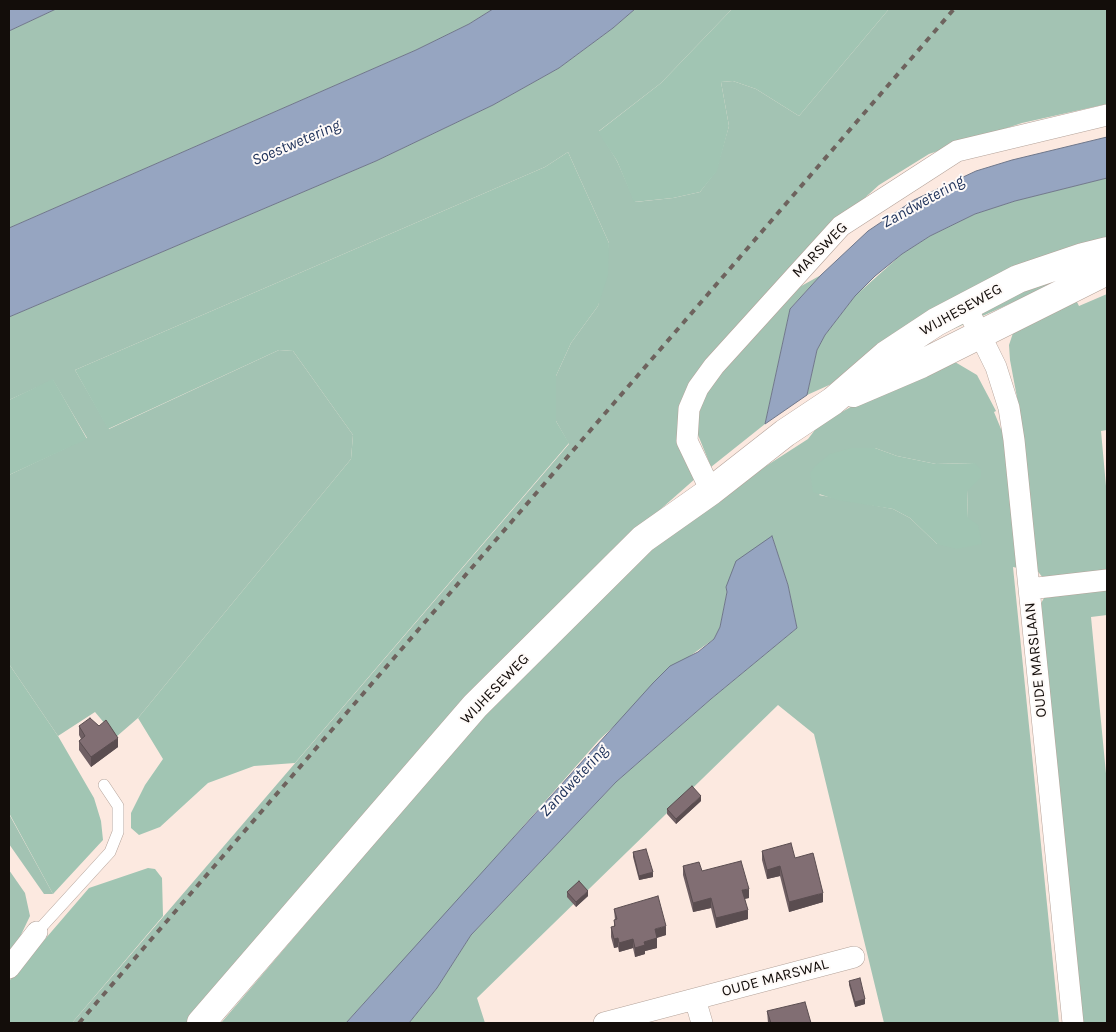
<!DOCTYPE html>
<html>
<head>
<meta charset="utf-8">
<style>
  body { margin:0 }
  #map { position:relative; width:1116px; height:1032px; overflow:hidden; background:#fce9e0; font-family:Karla,sans-serif }
  canvas { display:block }
  .frame { position:absolute; inset:0; border:10px solid #130d0a; pointer-events:none }
</style>
</head>
<body>
<div id="map">
<canvas width="1116" height="1032"></canvas>
<div class="frame"></div>
</div>
<script>
const g = document.querySelector('canvas').getContext('2d');
g.lineJoin = 'round';
function paint(path, color) { g.fillStyle = color; g.fill(path, 'evenodd'); }
const toPath = rows => new Path2D(rows.map(r => 'M' + r).join(''));
function strokePath(path, color, width, dash) { g.strokeStyle = color; g.lineWidth = width; g.lineCap = dash ? 'butt' : 'round'; g.setLineDash(dash || []); g.stroke(path); }
function write(font, color, halo, rows, align = 'center') {
  g.font = font + ' Karla,sans-serif'; g.lineWidth = 4; g.setLineDash([]); g.textBaseline = 'middle'; g.strokeStyle = halo; g.fillStyle = color; for (const [text, x, y, turn = 0] of rows) {
    g.save(); g.translate(x, y); g.rotate((+turn || 0) * Math.PI / 180); g.textAlign = isNaN(turn) ? turn : align; if (halo) g.strokeText(text, 0, 0); g.fillText(text, 0, 0); g.restore();
  }
}
paint(toPath([
  [56,9,493,9,469,24,416,50,9,228,9,31],
  [635,9,732,9,661,83,599,131,617,161,635,202,673,198,700,192,716,171,729,126,721,82,733,81,756,89,799,116,889,9,1107,9,1107,104,1022,123,929,154,879,185,826,233,693,386,696,478,594,568,487,675,191,1023,72,1023,569,444,556,421,556,376,571,343,598,306,609,243,568,152,545,167,75,370,109,429,279,350,293,351,353,435,351,459,138,718,116,737,95,712,58,736,9,664,9,475,87,438,53,380,9,400,9,317,376,161,493,105,559,68,613,28],
  [1107,178,1107,260,807,395,817,350,825,335,855,296,902,254,930,236,975,214,1015,201],
  [821,275,790,309,765,424,711,467,694,425,696,407,715,378,787,294],
  [1107,294,1107,430,1101,431,1107,497,1107,569,1102,573,1043,578,1036,569,1021,419,1010,360,1009,345,1014,330,1074,296,1079,306],
  [955,362,977,375,996,411,994,412,1001,429,1004,430,1018,568,1013,567,1059,1023,884,1023,814,734,778,705,477,998,485,1023,409,1023,437,988,471,935,616,782,711,699,797,628,788,585,772,536,726,587,727,592,720,627,714,639,690,656,599,740,454,905,346,1023,221,1023,504,691,610,585,672,533,735,486,808,439,818,426,854,405],
  [875,448,897,456,936,464,974,463,975,482,967,490,968,518,937,544,910,518,893,509,819,495],
  [1107,590,1107,615,1091,617,1107,784,1107,1023,1079,1023,1039,607,1044,598],
  [9,814,53,894,44,894,9,844],
  [9,870,25,893,30,916,19,939,9,952]
]), '#a3c3b3');
paint(toPath([
  [732,9,889,9,799,116,756,89,733,81,721,82,729,126,717,171,700,192,673,198,634,202,617,161,598,132,661,83],
  [568,152,609,243,608,275,598,306,571,343,556,376,556,421,569,443,295,763,254,766,208,783,160,827,139,835,131,828,131,813,145,785,163,759,138,718,351,459,353,435,293,351,279,350,108,429,75,370,545,167],
  [53,379,87,439,9,475,9,400],
  [851,448,875,448,897,456,936,464,974,463,981,469,981,477,967,491,968,518,978,525,982,544,957,549,937,544,910,518,893,509,837,500,813,492,810,473,815,466,830,454],
  [9,664,58,736,94,798,101,821,103,840,53,894,9,813],
  [148,868,155,869,162,878,163,916,72,1023,9,1023,9,981,89,888]
]), '#a1c5b3');
const water = toPath([
  [9,9,56,9,9,31,9,9],
  [493,9,635,9,613,28,559,68,493,105,376,161,9,317,9,228,416,50,469,24,493,9],
  [1107,137,1107,178,1015,201,975,214,930,236,902,254,875,276,855,296,825,335,817,350,807,395,765,424,790,309,821,275,868,231,914,200,976,171,1012,160,1107,137],
  [772,536,788,585,797,628,711,699,616,782,471,935,437,988,409,1023,346,1023,653,683,670,666,698,652,714,639,720,627,727,592,726,587,736,561,772,536]
]);
paint(water, '#96a5c1');
strokePath(water, '#6f778a', 1);
const service = toPath([
  [37,932,110,852,118,832,118,806,104,785]
]);
const minor = toPath([
  [966,306,996,367,1009,408,1014,440,1073,1023],
  [711,491,687,441,689,409,698,388,714,366,841,226,957,151,1107,115],
  [1029,589,1107,580],
  [9,968,37,932],
  [695,999,702,1023],
  [604,1023,854,957]
]);
const primary = toPath([
  [853,393,921,364,1107,271],
  [201,1023,475,706,643,539,711,491,785,433,833,401,886,355,936,322,1018,279,1083,257,1107,251]
]);
strokePath(service, '#b4a39a', 12);
strokePath(minor, '#b4a39a', 22);
strokePath(primary, '#b4a39a', 29);
strokePath(service, '#fff', 11);
strokePath(minor, '#fff', 21);
strokePath(primary, '#fff', 28);
strokePath(toPath([
  [79,1023,954,9]
]), '#6e635e', 4, [6, 6]);
paint(toPath([
  [79,726,99,726,118,747,91,767,79,750,79,741,81,739,79,735],
  [701,801,676,824,667,814,667,809],
  [762,851,795,858,823,902,789,912,780,876,767,879,762,860],
  [633,852,653,877,639,880,633,857],
  [683,866,702,871,749,898,745,899,748,919,716,928,711,908,693,912,683,875],
  [567,892,588,896,576,907,567,897],
  [614,909,666,935,657,938,657,948,645,951,645,954,635,957,633,948,619,952,618,947,614,948,611,937,611,927,614,927,614,920,615,920],
  [849,981,865,1004,855,1007,849,985],
  [767,1011,811,1023,768,1023]
]), '#6f5f63');
paint(toPath([
  [118,738,118,747,91,767,91,757],
  [701,796,701,801,676,824,676,819],
  [780,866,780,876,767,879,767,870],
  [653,872,653,877,639,880,639,876],
  [749,889,749,898,742,899,742,890],
  [588,891,588,896,576,907,576,902],
  [823,893,823,902,789,912,789,902],
  [711,898,711,908,693,912,693,903],
  [748,910,748,919,716,928,716,918],
  [666,926,666,935,655,938,655,929],
  [618,938,618,947,614,948,614,939],
  [657,938,657,948,645,951,645,954,635,957,635,948,644,942],
  [633,939,633,948,619,952,619,943],
  [865,999,865,1004,855,1007,855,1002]
]), '#5a4d50');
const building = toPath([
  [90,718,99,726,106,720,118,738,91,757,79,741,85,736,79,726,90,718],
  [692,786,701,796,676,819,667,809,692,786],
  [791,843,795,858,813,853,823,893,789,902,780,866,767,870,762,851,791,843],
  [646,849,653,872,639,876,633,852,646,849],
  [741,861,749,889,742,890,748,910,716,918,711,898,693,903,683,866,699,862,702,871,741,861],
  [579,881,588,891,576,902,567,892,579,881],
  [658,896,666,926,655,929,657,938,644,942,645,945,635,948,633,939,619,943,618,938,614,939,611,927,615,926,614,920,617,919,614,909,658,896],
  [860,978,865,999,855,1002,849,981,860,978],
  [805,1002,811,1023,771,1023,767,1011,805,1002]
]);
paint(building, '#816e73');
strokePath(building, '#5a4d50', 1);
write('15px', '#130d0a', '#fefaf8', [
  ["MARSWEG",820,250,-45],
  ["WIJHESEWEG",961,310,-29],
  ["OUDE MARSLAAN",1036,660,-96],
  ["WIJHESEWEG",495,689,-46],
  ["OUDE MARSWAL",775,978,-15]
]);
write('italic 16px', '#20335b', '#fefaf8', [
  ["Soestwetering",296,143,-23],
  ["Zandwetering",923,202,-29],
  ["Zandwetering",574,781,-47]
]);
</script>
</body>
</html>
